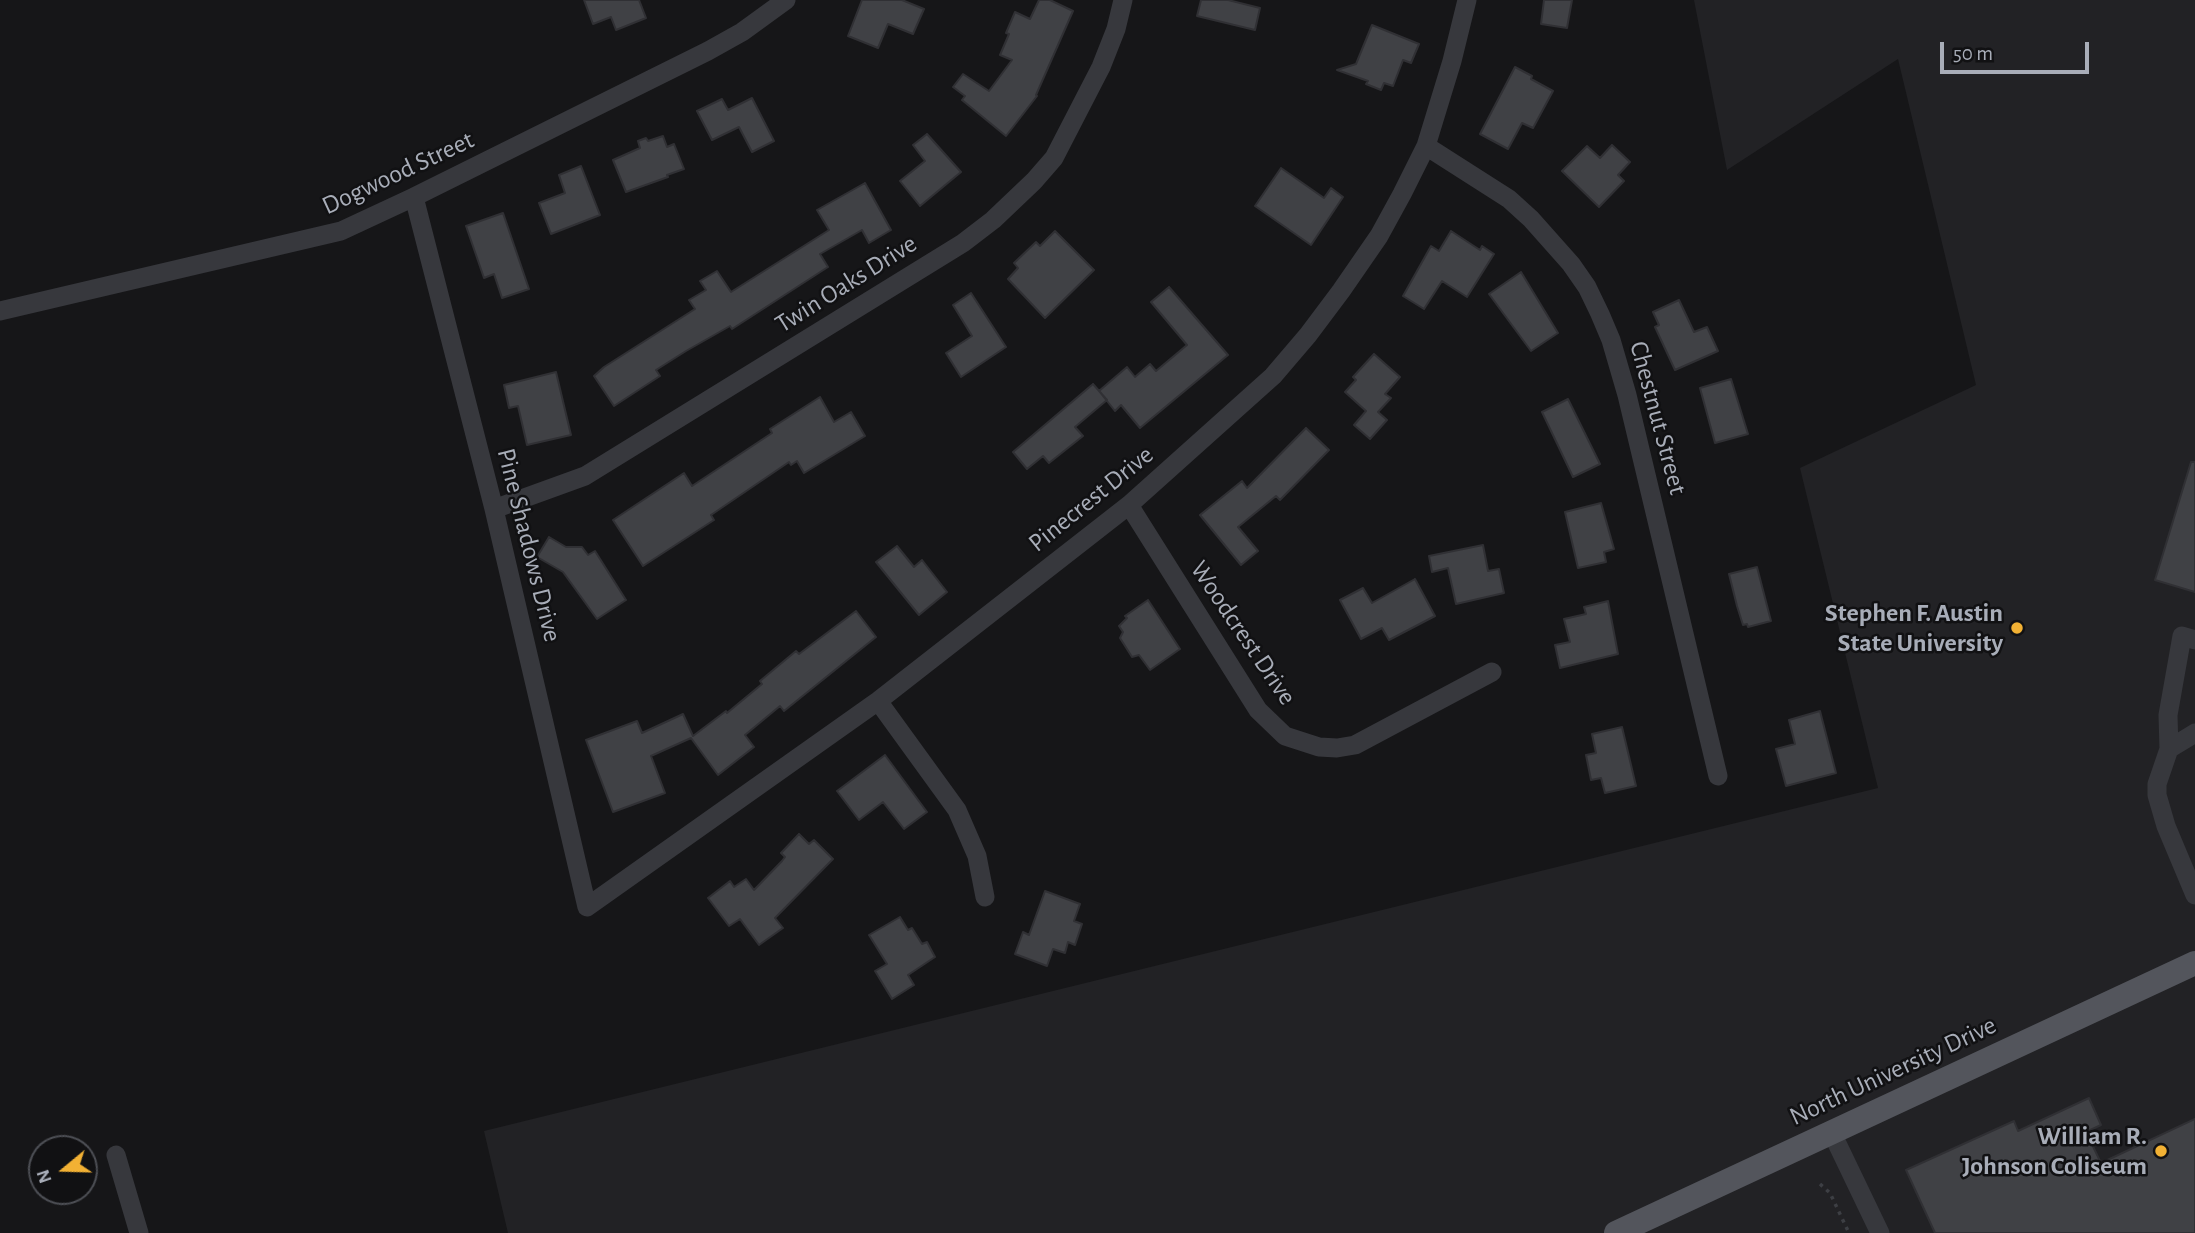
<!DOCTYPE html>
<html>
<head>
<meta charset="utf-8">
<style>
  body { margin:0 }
  #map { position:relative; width:2195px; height:1233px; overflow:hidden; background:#161618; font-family:"Alegreya Sans",sans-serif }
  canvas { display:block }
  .north { position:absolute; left:28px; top:1135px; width:70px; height:70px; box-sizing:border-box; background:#111113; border:2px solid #4d4f55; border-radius:50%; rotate:251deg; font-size:19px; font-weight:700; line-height:28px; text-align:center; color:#a8adb8 }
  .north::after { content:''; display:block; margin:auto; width:24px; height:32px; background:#f2b134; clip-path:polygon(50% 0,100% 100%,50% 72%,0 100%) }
  .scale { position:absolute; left:1940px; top:42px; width:149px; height:32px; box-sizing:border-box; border:4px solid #a8adb8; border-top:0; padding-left:9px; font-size:21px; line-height:24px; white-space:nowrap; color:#a8adb8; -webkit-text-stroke:5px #111113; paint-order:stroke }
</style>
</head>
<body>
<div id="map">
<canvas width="2195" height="1233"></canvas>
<div class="north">N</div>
<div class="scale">50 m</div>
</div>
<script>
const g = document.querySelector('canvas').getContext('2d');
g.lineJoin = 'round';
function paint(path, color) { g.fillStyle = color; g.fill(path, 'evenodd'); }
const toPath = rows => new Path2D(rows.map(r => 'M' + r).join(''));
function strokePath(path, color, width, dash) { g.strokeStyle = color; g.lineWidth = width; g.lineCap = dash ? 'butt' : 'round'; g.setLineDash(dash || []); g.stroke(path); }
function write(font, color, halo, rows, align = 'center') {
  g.font = font + ' "Alegreya Sans",sans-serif'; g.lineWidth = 5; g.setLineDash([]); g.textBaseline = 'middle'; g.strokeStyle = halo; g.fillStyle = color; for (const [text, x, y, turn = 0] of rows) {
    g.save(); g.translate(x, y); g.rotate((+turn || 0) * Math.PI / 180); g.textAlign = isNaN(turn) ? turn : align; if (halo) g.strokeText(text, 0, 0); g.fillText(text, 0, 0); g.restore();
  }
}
paint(toPath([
  [1694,0,2195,0,2195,1233,508,1233,484,1131,1878,788,1800,468,1976,385,1898,59,1727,170]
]), '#222225');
const building = toPath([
  [584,0,639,0,646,18,616,30,611,17,593,24,584,0],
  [862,0,902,0,924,9,913,34,888,24,878,48,848,36,862,0],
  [1039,0,1050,0,1073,11,1036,95,1037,96,1006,136,962,100,965,96,953,87,963,74,989,91,1012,60,1000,55,1009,34,1006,33,1015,12,1030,19,1039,0],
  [1201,0,1228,0,1260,8,1255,30,1197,16,1201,0],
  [1544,0,1572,0,1567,28,1541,24,1544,0],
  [1372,25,1419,44,1411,63,1403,60,1393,86,1384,83,1381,90,1366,84,1368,81,1337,70,1356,64,1372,25],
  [1515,67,1532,76,1531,79,1553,91,1533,128,1522,123,1508,149,1480,134,1515,67],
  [752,98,774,141,752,152,739,127,712,140,697,111,722,99,728,110,752,98],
  [927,134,961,172,920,206,900,181,925,161,913,145,927,134],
  [663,136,667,147,674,144,684,169,667,175,668,177,626,192,613,160,640,148,638,141,646,138,648,141,663,136],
  [1612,145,1630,162,1618,175,1624,181,1599,207,1562,171,1587,146,1600,158,1612,145],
  [581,166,600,215,551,234,539,203,565,193,559,175,581,166],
  [1281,168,1324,198,1331,188,1343,197,1311,245,1255,206,1281,168],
  [865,183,891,230,869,243,862,230,820,254,828,267,732,329,730,326,686,351,656,370,660,376,614,406,594,376,604,367,695,309,689,300,706,290,700,281,717,271,731,292,829,230,817,210,865,183],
  [503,213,529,289,502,298,494,274,484,278,466,226,503,213],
  [1055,231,1094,270,1045,318,1008,279,1018,268,1014,263,1036,242,1040,246,1055,231],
  [1451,231,1480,250,1482,246,1494,254,1467,297,1442,281,1424,309,1403,296,1431,246,1439,251,1451,231],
  [1521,272,1558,333,1531,351,1489,294,1521,272],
  [1169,287,1228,355,1140,428,1121,405,1115,411,1099,391,1127,367,1135,377,1150,364,1156,371,1187,345,1151,302,1169,287],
  [971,293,1006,347,961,377,946,353,972,336,953,305,971,293],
  [1679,300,1694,332,1707,327,1718,351,1675,370,1655,327,1659,325,1653,312,1679,300],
  [1374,354,1400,377,1385,394,1391,398,1378,412,1387,420,1370,439,1354,425,1366,411,1345,392,1356,380,1353,377,1374,354],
  [556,372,571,435,527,445,518,406,509,408,504,385,556,372],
  [1731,379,1748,434,1715,443,1700,388,1731,379],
  [1093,384,1107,400,1075,427,1083,436,1049,463,1043,456,1027,469,1013,452,1093,384],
  [820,397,834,422,851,412,865,436,804,473,797,461,791,465,789,462,711,515,714,520,643,566,613,520,684,473,692,486,772,433,770,429,820,397],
  [1568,399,1600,464,1573,477,1542,412,1568,399],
  [1306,428,1329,450,1280,500,1276,496,1238,527,1258,551,1241,565,1200,515,1242,481,1247,488,1306,428],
  [2191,462,2195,462,2195,592,2155,580,2191,462],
  [1601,503,1614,549,1604,552,1606,562,1578,568,1565,512,1601,503],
  [549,537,566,547,582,547,588,555,595,551,626,600,597,619,563,572,537,557,549,537],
  [1483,545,1488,571,1499,569,1504,593,1456,604,1448,568,1432,572,1429,556,1483,545],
  [897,546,914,567,922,560,947,592,919,615,876,562,897,546],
  [1757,567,1771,621,1748,627,1747,624,1743,625,1737,606,1729,574,1757,567],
  [1415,579,1435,616,1389,640,1382,628,1361,639,1340,600,1363,588,1372,603,1415,579],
  [1148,600,1180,649,1150,670,1139,655,1132,657,1120,638,1123,632,1119,626,1127,618,1125,616,1148,600],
  [1608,601,1618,654,1560,668,1555,645,1570,642,1564,619,1586,614,1584,607,1608,601],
  [856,611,876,637,784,711,780,706,745,735,754,747,718,775,691,738,651,756,665,793,613,812,586,740,637,721,642,733,683,714,693,736,726,711,727,713,762,684,760,681,796,651,799,654,856,611],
  [1820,711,1836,773,1786,786,1776,749,1795,744,1789,720,1820,711],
  [1622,727,1636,786,1605,793,1601,778,1591,780,1586,755,1596,753,1592,734,1622,727],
  [885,755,927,812,904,829,883,802,859,820,837,791,885,755],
  [799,834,809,844,814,840,833,859,775,918,783,928,759,945,740,919,729,926,708,898,730,881,734,887,746,879,754,890,782,861,785,857,781,853,799,834],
  [1045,891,1080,904,1074,921,1082,924,1075,945,1068,942,1065,953,1053,949,1047,966,1015,954,1023,932,1029,935,1045,891],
  [900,917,908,930,912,928,922,944,927,942,935,957,908,975,914,985,892,999,875,971,887,964,869,935,900,917],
  [2089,1098,2101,1125,2086,1132,2101,1163,2195,1119,2195,1233,1935,1233,1906,1170,2014,1121,2018,1131,2089,1098]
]);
paint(building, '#404145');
strokePath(building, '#303034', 2);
strokePath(toPath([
  [1820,1184,1830,1193,1849,1233]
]), '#3d3f44', 3.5, [3.5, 5]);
strokePath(toPath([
  [1426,146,1509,199,1531,219,1571,264,1587,287,1600,314,1611,340,1627,395,1718,776],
  [414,197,494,509,587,907,878,701,1129,505,1273,376,1308,335,1341,291,1379,236,1402,194,1426,146,1452,61,1467,0],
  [0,311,341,231,414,197,708,51,742,32,786,0],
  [1129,505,1258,710,1285,736,1319,747,1337,748,1355,745,1492,672],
  [494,509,585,476,963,243,993,220,1034,181,1054,158,1101,67,1116,29,1123,0],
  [2195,640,2182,636,2168,715,2169,749,2157,784,2157,795,2166,826,2195,895],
  [878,701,957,810,977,856,985,897],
  [2169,749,2195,733],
  [1832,1133,1880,1233],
  [116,1155,139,1233]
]), '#37383d', 19);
strokePath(toPath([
  [1616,1233,2195,963]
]), '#53555c', 24);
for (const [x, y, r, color] of [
  [2017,628,7,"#f2b134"],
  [2161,1151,7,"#f2b134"]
]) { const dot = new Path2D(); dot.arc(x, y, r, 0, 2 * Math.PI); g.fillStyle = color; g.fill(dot); strokePath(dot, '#111113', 2.5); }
write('26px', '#a8adb8', '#111113', [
  ["Dogwood Street",398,173,-25],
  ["Twin Oaks Drive",846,284,-32],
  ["Chestnut Street",1658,418,75],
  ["Pinecrest Drive",1091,499,-39],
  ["Pine Shadows Drive",529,545,76],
  ["Woodcrest Drive",1243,633,56],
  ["North University Drive",1893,1071,-25]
]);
write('bold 26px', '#a8adb8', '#111113', [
  ["Stephen F. Austin",2003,613],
  ["State University",2003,643],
  ["William R.",2147,1136],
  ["Johnson Coliseum",2147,1166]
], 'right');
</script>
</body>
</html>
